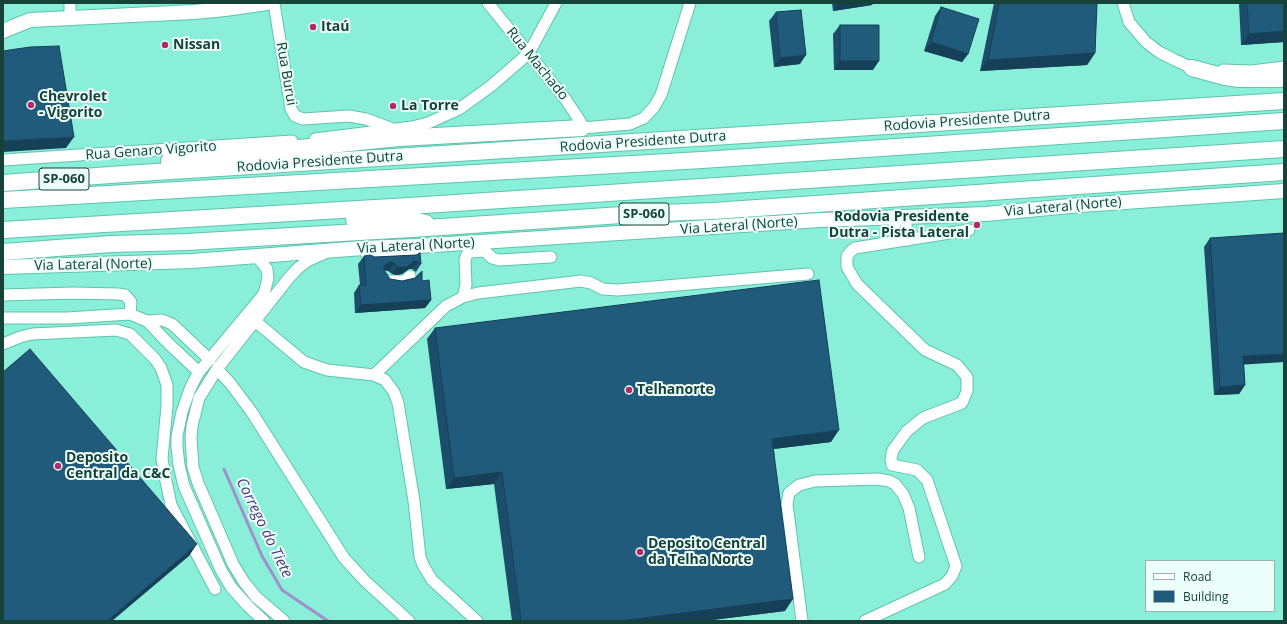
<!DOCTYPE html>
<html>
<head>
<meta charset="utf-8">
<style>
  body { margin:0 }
  #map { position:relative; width:1287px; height:624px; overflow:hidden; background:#8aefd8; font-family:"Open Sans",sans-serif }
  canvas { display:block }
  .frame { position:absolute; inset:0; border:4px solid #164239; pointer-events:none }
  .legend { position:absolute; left:1145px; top:560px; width:130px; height:52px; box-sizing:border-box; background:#ecfef9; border:1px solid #96b3ac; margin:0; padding:5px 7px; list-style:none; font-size:12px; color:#164239 }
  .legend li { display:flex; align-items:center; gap:8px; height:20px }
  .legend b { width:20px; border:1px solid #96b3ac }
</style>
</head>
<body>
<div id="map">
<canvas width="1287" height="624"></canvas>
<div class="frame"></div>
<ul class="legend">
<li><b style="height:5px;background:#fff"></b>Road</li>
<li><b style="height:11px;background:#205b7c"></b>Building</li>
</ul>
</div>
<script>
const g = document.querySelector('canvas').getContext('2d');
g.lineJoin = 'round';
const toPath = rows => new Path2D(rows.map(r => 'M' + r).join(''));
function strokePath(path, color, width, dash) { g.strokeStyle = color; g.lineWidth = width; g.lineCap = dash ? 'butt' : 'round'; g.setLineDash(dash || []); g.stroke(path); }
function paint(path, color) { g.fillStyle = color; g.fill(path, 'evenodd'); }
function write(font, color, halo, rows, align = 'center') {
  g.font = font + ' "Open Sans",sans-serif'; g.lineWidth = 4; g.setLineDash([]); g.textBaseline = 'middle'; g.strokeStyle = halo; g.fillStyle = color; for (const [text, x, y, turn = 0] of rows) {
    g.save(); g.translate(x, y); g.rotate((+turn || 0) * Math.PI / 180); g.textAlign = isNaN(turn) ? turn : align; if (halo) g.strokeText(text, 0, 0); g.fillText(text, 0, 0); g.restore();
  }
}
strokePath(toPath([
  [224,469,262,556,282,590,328,621]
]), '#a18fcd', 3);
const minor = toPath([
  [70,3,70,18],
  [274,3,291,109,295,116,303,119,349,116,366,119,390,128],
  [488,3,566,100,580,121,582,128,630,124,644,118,654,107,661,95,690,3],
  [1123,3,1129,22,1146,42,1159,52,1175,60,1192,68,1200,68],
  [1223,70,1252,71,1284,67],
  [315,139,412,127,428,123,459,109,491,86,529,53,556,3],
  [3,160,292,141],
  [905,217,908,240],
  [894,218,896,241],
  [363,248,369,258,410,256,418,246],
  [253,256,259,259,267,269,268,278,265,290,263,295,199,372,196,377,190,389,182,412,177,436,177,447,179,465,184,486,221,570,231,587,248,606,264,621],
  [388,281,405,281,410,276],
  [3,295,73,293,118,294,125,295,131,302,130,314],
  [463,297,466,285,465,260,467,254,470,252,485,251,492,258,499,260,551,257],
  [3,318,67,318,130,314,147,321,169,344,199,372],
  [147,321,162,320,172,324,210,360],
  [255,321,304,362,327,370,374,375,385,380,394,392,398,403,414,501,420,557,423,565,432,580,477,621],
  [3,344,20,337,32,334,116,330,130,334,155,359,161,368,167,385,167,406,162,459,166,481,171,505,215,589],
  [217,369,230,383,251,411,344,558,365,581,409,621],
  [374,375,446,306,463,297,478,293,581,281,591,283,603,289,618,290,808,274],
  [284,621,256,597,244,582,233,564,198,483,193,467,191,438,192,426,199,398,217,369,288,279,297,269,307,261,325,253],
  [802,621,787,504,789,493,799,485,815,481,877,479,889,481,895,484,903,494,909,508,919,557],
  [865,621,945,584,952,576,956,566,927,480,917,470,892,465,891,459,893,450,907,431,923,418,962,403,967,391,967,377,957,365,925,350,857,284,847,267,847,256,851,251,855,248,969,230]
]);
const major = toPath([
  [3,31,30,20,194,12,225,9,267,3],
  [3,267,192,261,363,248,418,246,820,220,986,214,1081,205,1284,191]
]);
const highway = toPath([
  [1192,68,1225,77,1239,79,1284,79],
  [169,161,399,138,582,128],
  [3,183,124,174,1284,101],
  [3,200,702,160,1284,121],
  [354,220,403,218,426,223],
  [3,230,409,206,1284,149],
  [3,252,111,244,187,242,411,229,637,214,713,211,1284,172]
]);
strokePath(minor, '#5ec4ae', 13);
strokePath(major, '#5ec4ae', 16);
strokePath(highway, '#5ec4ae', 18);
strokePath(minor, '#fff', 11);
strokePath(major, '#fff', 14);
strokePath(highway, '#fff', 16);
paint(toPath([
  [832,3,873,3,872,5,833,11],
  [994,3,1097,3,1095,53,1087,65,980,71],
  [1239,3,1284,3,1284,42,1241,45],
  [941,7,968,54,962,62,924,51,935,16],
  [776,12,800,64,774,67,769,21],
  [840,25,873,70,834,70,833,34],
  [1210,238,1244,365,1245,385,1239,394,1214,395,1204,247],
  [416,255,421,264,416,272,412,269,409,269,402,274,397,275,392,274,388,271,384,270,390,279,402,281,422,281,431,300,425,308,355,313,354,293,359,285,360,285,358,264,364,256,375,257],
  [435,328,831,442,774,449,785,611,704,621,512,621,494,484,446,489,427,339]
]), '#1c4e6b');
paint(toPath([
  [838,3,873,3,872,5,833,11],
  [1284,31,1284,42,1241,45,1249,34],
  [931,42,968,54,962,62,924,51],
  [1095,53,1087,65,980,71,988,60],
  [806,55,800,64,774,67,780,58],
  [840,61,879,61,873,70,834,70],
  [74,137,66,148,3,152,3,141],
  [414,261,418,262,412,269,409,269,402,274,397,275,392,274,397,267],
  [389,262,394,263,388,271,384,270,379,274,384,266],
  [431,300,425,308,355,313,361,305],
  [1284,354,1284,362,1237,365,1243,356],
  [1245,385,1239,394,1214,395,1220,387],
  [839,430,831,442,764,450,772,439],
  [502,472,494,484,446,489,454,478],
  [197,544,189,556,112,621,107,621],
  [793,599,785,611,704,621,620,621]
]), '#164057');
const building = toPath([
  [999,3,1097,3,1095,53,988,60,999,3],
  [1247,3,1284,3,1284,31,1249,34,1247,3],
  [941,7,979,19,968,54,931,42,941,7],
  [801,10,806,55,780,58,776,12,801,10],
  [840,25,879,25,879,61,840,61,840,25],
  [59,46,74,137,3,141,3,51,30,47,59,46],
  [1284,233,1284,354,1243,356,1245,385,1220,387,1210,238,1284,233],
  [420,253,421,264,418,262,414,261,407,267,397,267,394,263,389,262,384,266,384,270,390,279,402,281,415,278,422,271,422,281,429,280,431,300,361,305,359,285,366,285,364,256,370,255,375,257,416,255,420,253],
  [819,280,839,430,772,439,793,599,620,621,521,621,502,472,454,478,435,328,819,280],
  [30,349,197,544,107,621,3,621,3,372,30,349]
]);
paint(building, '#205b7c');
strokePath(building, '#164057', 1);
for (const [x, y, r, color] of [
  [313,27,4,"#b22969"],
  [165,45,4,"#b22969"],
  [31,105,4,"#b22969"],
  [393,106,4,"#b22969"],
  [977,225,4,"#b22969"],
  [629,390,4,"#b22969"],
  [58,466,4,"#b22969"],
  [640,552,4,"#b22969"]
]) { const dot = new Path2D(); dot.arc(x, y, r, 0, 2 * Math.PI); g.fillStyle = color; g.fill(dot); strokePath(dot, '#ecfef9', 1.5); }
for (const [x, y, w] of [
  [64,179,50],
  [644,214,50]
]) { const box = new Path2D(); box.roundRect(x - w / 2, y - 11, w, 22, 3); g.fillStyle = '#ecfef9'; g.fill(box); strokePath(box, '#164239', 1); }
write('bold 13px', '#164239', null, [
  ["SP-060",64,179],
  ["SP-060",644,214]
]);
write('bold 14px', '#164239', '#ecfef9', [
  ["Itaú",321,27],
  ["Nissan",173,45],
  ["Chevrolet",39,97],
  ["- Vigorito",39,113],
  ["La Torre",401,106],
  ["Rodovia Presidente",969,217,"right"],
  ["Dutra - Pista Lateral",969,233,"right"],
  ["Telhanorte",637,390],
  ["Deposito",66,458],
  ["Central da C&C",66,474],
  ["Deposito Central",648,544],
  ["da Telha Norte",648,560]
], 'left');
write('14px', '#164239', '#ecfef9', [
  ["Rua Machado",537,64,51],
  ["Rua Burui",286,74,80],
  ["Rodovia Presidente Dutra",967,121,-4],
  ["Rodovia Presidente Dutra",643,142,-4],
  ["Rua Genaro Vigorito",151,151,-4],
  ["Rodovia Presidente Dutra",320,162,-4],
  ["Via Lateral (Norte)",1063,207,-5],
  ["Via Lateral (Norte)",739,226,-4],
  ["Via Lateral (Norte)",416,246,-3],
  ["Via Lateral (Norte)",93,265,-1]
]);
write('italic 15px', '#4d317c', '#ecfef9', [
  ["Corrego do Tiete",264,528,64]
]);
</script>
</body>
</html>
